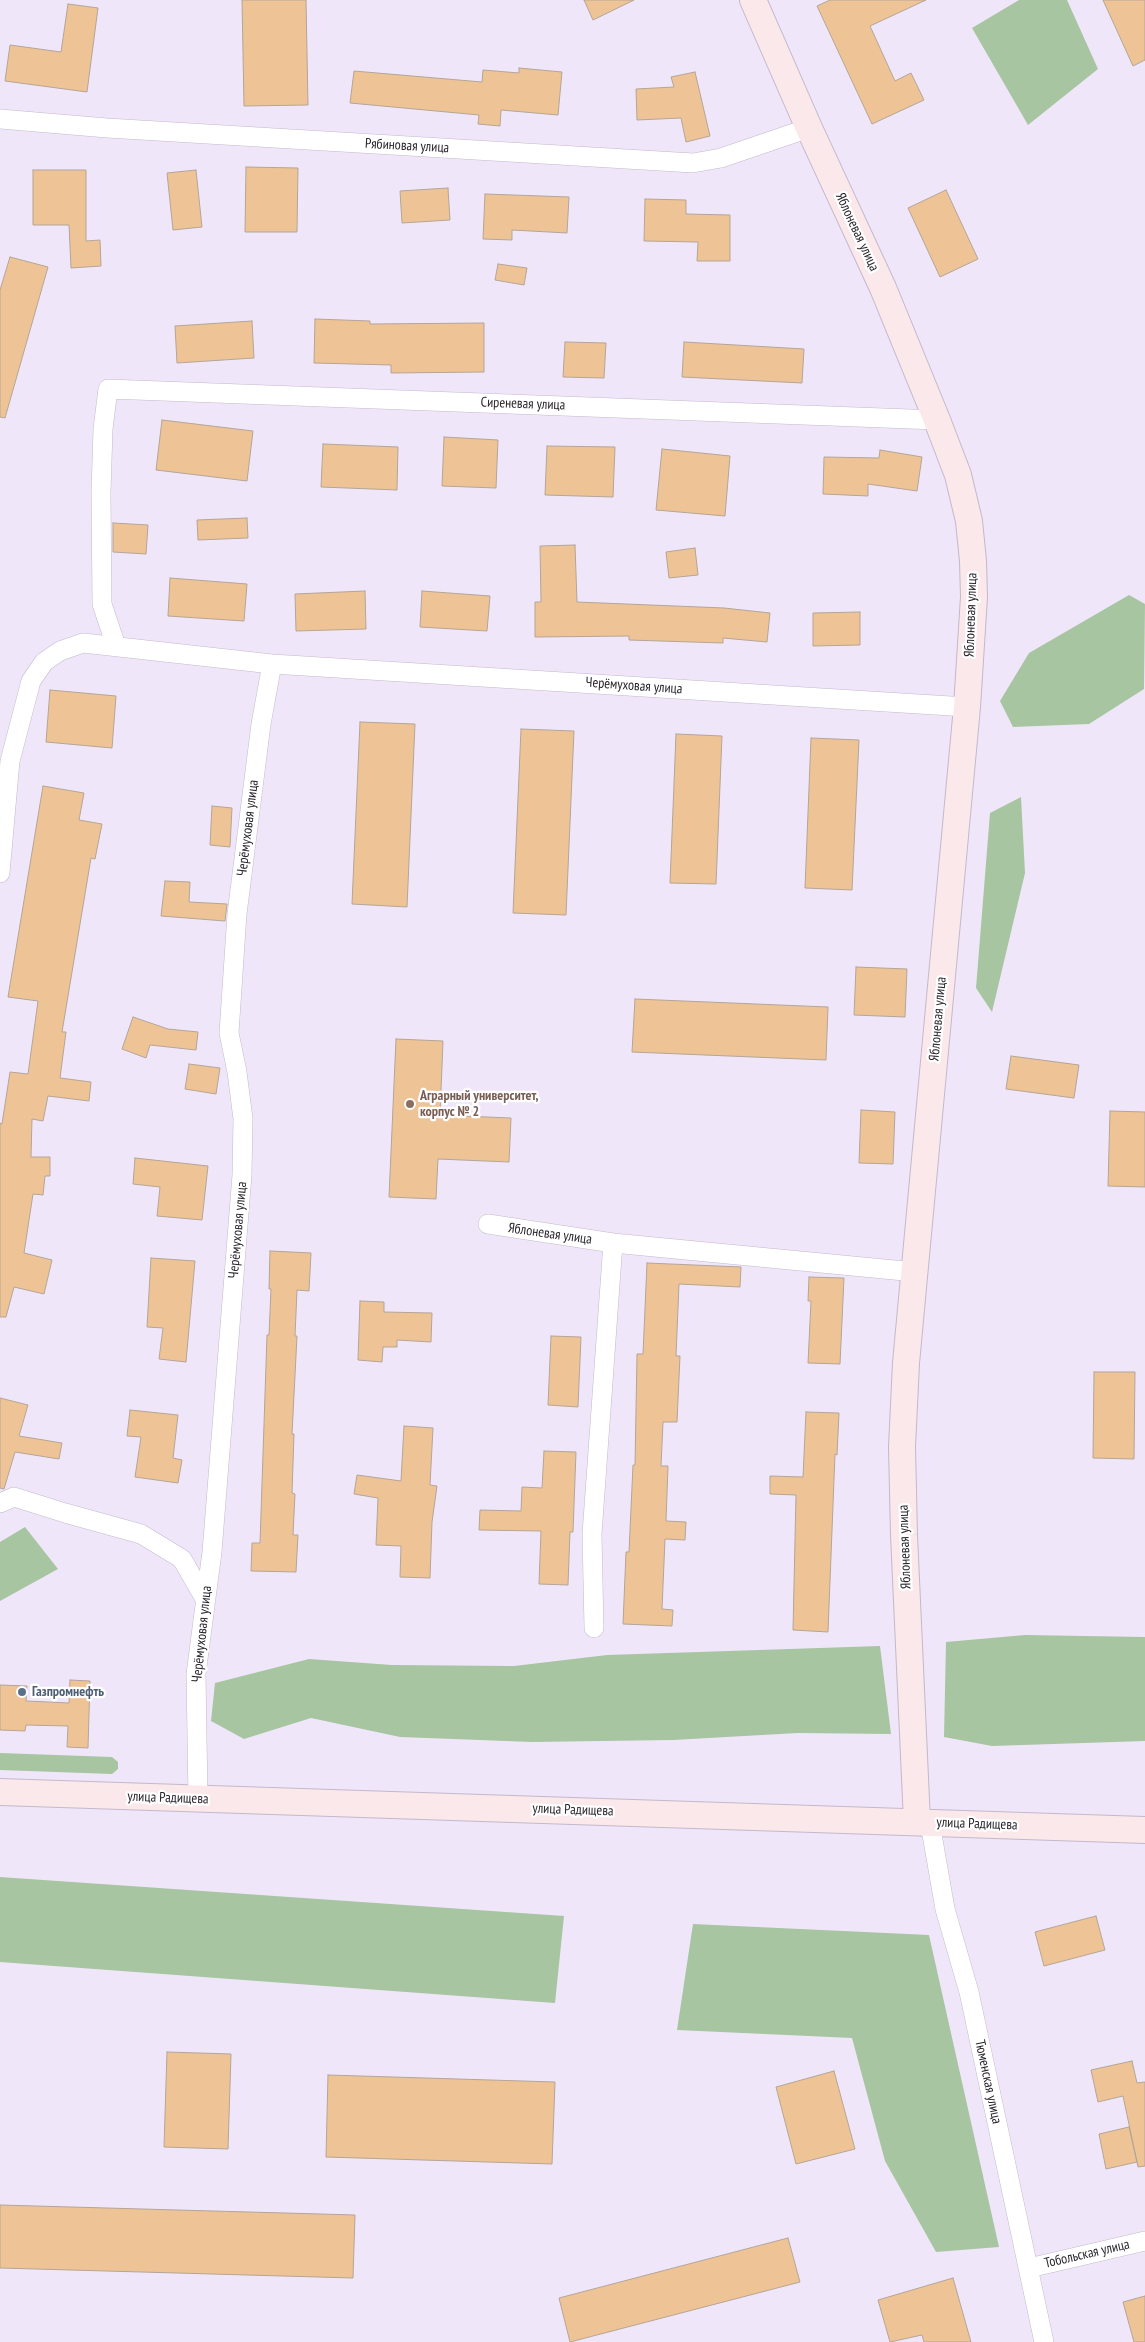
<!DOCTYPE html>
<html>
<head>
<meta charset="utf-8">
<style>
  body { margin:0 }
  canvas { display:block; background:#f0e6f9 }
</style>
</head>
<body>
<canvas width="1145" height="2342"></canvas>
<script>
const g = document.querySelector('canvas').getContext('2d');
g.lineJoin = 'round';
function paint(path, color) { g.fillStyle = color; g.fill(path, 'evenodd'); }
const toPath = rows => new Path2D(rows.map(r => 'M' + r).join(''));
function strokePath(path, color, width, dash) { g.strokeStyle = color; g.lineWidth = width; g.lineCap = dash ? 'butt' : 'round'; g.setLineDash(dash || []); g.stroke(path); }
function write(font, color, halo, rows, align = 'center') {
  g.font = font + ' "PT Sans Narrow",sans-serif'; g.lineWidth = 4.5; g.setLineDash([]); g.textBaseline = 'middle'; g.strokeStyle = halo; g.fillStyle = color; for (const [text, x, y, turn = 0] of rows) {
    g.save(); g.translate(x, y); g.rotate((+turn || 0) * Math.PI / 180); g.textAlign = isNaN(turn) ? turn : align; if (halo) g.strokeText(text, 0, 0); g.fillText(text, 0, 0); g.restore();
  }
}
paint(toPath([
  [1019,0,1067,0,1098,69,1028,125,972,28],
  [1129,595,1145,604,1144,689,1089,724,1013,727,1000,701,1029,653],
  [1021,797,1025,873,992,1012,976,988,990,813],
  [25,1527,58,1569,0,1601,0,1542],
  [1025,1635,1145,1637,1145,1741,992,1746,944,1737,946,1642],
  [880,1646,891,1734,798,1733,673,1740,532,1742,400,1737,311,1718,244,1739,211,1721,215,1683,309,1659,392,1665,514,1666,607,1655],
  [0,1753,112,1757,118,1762,118,1769,112,1774,0,1770],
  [0,1877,564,1916,555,2003,0,1962],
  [693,1924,929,1935,999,2247,936,2252,885,2161,852,2038,677,2030]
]), '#a8c5a2');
const building = toPath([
  [242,0,306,0,308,105,244,106,242,0],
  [584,0,634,0,593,20,584,0],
  [830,0,926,0,870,26,895,81,911,73,924,100,872,124,817,6,830,0],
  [1103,0,1145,0,1145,60,1133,66,1103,0],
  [68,4,98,8,87,92,5,81,10,45,61,52,68,4],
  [519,68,562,72,558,115,501,110,500,126,478,124,479,115,350,103,354,71,482,82,483,70,519,73,519,68],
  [695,72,710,136,686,142,681,118,637,120,636,89,674,87,671,77,695,72],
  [246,167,298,168,297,232,245,232,246,167],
  [33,170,86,170,86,241,100,240,101,266,71,268,69,225,33,225,33,170],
  [196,170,202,227,173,230,167,173,196,170],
  [448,188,450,220,402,223,400,191,448,188],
  [946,190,978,259,940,277,908,208,946,190],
  [485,194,569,197,567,233,512,230,512,240,483,239,485,194],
  [645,199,686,200,686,214,730,215,730,261,697,261,698,242,644,241,645,199],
  [10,257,48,267,5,418,0,417,0,290,10,257],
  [498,264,527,268,524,285,495,280,498,264],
  [315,319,370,321,370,324,484,323,484,372,391,373,391,365,314,363,315,319],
  [252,321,254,358,177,363,175,326,252,321],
  [565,342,606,343,604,378,563,377,565,342],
  [684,342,804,349,802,383,682,377,684,342],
  [162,420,253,431,247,481,156,470,162,420],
  [444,437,498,440,496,488,442,486,444,437],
  [323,444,398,447,397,490,321,487,323,444],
  [547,446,615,447,613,497,545,495,547,446],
  [662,449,730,456,725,516,656,510,662,449],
  [880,450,922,457,917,491,868,484,868,496,823,494,824,457,879,458,880,450],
  [247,518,248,538,198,540,197,520,247,518],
  [113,523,148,525,146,554,113,552,113,523],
  [575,545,577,602,724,608,770,613,767,642,723,638,723,643,629,640,629,636,535,637,535,602,541,602,540,546,575,545],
  [695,548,698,575,669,578,666,552,695,548],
  [170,578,247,584,244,621,168,616,170,578],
  [365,591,366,629,296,631,295,594,365,591],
  [422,591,490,596,487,631,420,627,422,591],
  [860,612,860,645,813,646,813,613,860,612],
  [50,690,116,696,112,748,46,742,50,690],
  [360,722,415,724,407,907,352,904,360,722],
  [521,729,574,731,566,915,513,913,521,729],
  [676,734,722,736,716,884,670,883,676,734],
  [811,738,859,740,852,890,805,888,811,738],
  [43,786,84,793,79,820,102,824,95,859,91,858,62,1032,66,1032,60,1078,91,1082,89,1101,48,1096,43,1121,32,1119,31,1157,50,1157,50,1176,45,1176,43,1195,33,1194,24,1253,52,1260,44,1294,14,1287,6,1317,0,1317,0,1123,2,1124,10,1072,28,1074,38,1001,8,997,43,786],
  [212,806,232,808,230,847,210,845,212,806],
  [165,881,190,882,189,902,227,904,225,921,161,916,165,881],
  [856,967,907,969,905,1017,854,1015,856,967],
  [635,999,828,1007,826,1060,632,1052,635,999],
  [133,1017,168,1029,198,1032,196,1050,150,1045,146,1058,122,1049,133,1017],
  [396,1039,443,1041,440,1115,511,1118,509,1162,438,1159,436,1199,389,1197,396,1039],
  [1011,1056,1079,1065,1074,1098,1006,1089,1011,1056],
  [189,1064,220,1068,216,1094,185,1089,189,1064],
  [861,1110,895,1112,893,1164,859,1163,861,1110],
  [1110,1111,1145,1112,1145,1187,1108,1186,1110,1111],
  [135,1158,208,1166,202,1220,157,1216,160,1187,133,1184,135,1158],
  [270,1251,311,1253,309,1291,297,1290,295,1336,297,1336,292,1434,294,1434,292,1493,295,1494,293,1535,298,1535,296,1572,251,1571,252,1543,260,1543,267,1335,269,1335,271,1289,269,1289,270,1251],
  [151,1258,195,1261,186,1362,159,1359,163,1328,147,1327,151,1258],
  [647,1263,741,1267,740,1287,679,1284,676,1356,680,1356,677,1422,663,1422,661,1466,668,1466,666,1521,686,1522,685,1540,665,1539,662,1609,673,1610,672,1626,623,1624,626,1552,629,1552,633,1465,635,1465,637,1354,643,1354,647,1263],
  [809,1277,844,1278,840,1364,808,1363,811,1301,808,1301,809,1277],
  [360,1301,384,1302,384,1312,432,1313,431,1342,397,1340,397,1347,383,1347,382,1362,358,1360,360,1301],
  [551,1336,581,1337,578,1407,548,1405,551,1336],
  [1094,1372,1135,1372,1134,1459,1093,1458,1094,1372],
  [0,1398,28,1405,19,1436,62,1443,59,1459,15,1452,4,1489,0,1488,0,1398],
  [130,1410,178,1415,173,1458,182,1460,178,1483,135,1477,141,1437,127,1436,130,1410],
  [806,1412,839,1413,837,1455,835,1454,828,1632,793,1630,796,1495,770,1494,770,1476,803,1477,806,1412],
  [404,1426,433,1428,430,1485,437,1486,432,1522,430,1578,400,1577,401,1546,376,1545,378,1498,354,1494,357,1475,401,1481,404,1426],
  [544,1451,576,1452,573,1532,570,1532,568,1585,539,1584,541,1531,479,1530,480,1510,521,1511,522,1487,542,1488,544,1451],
  [70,1680,90,1681,88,1748,67,1747,68,1726,26,1725,25,1731,0,1730,0,1685,27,1686,26,1701,69,1703,70,1680],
  [1096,1916,1105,1950,1044,1966,1035,1932,1096,1916],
  [167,2052,231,2054,228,2149,164,2147,167,2052],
  [1132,2061,1137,2083,1145,2082,1145,2166,1138,2167,1123,2096,1098,2102,1091,2070,1132,2061],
  [834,2071,855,2149,796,2164,776,2087,834,2071],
  [328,2075,555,2082,552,2164,326,2157,328,2075],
  [1129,2127,1137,2162,1106,2169,1099,2134,1129,2127],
  [0,2205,355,2215,353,2278,0,2268,0,2205],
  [788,2238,800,2282,570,2342,559,2298,788,2238],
  [953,2278,971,2342,924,2342,922,2335,890,2342,878,2300,953,2278],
  [1145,2296,1145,2342,1134,2342,1123,2302,1145,2296]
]);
paint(building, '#eec497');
strokePath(building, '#b4a596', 1);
const street = toPath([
  [0,119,107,128,693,163,721,158,809,128],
  [116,646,102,604,101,493,103,429,108,389,937,420],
  [0,873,10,761,31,681,44,662,60,651,83,643,272,664,967,707],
  [488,1224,613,1243,915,1272],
  [0,1503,14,1497,65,1513,141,1534,182,1559,205,1599],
  [594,1628,592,1534,613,1243],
  [198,1799,196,1674,212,1552,242,1175,243,1119,237,1072,229,1033,237,914,261,724,272,664],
  [930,1823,945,1909,969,1992,1044,2342],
  [1029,2268,1145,2241]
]);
const secondary = toPath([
  [753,0,809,128,883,288,937,420,958,475,969,521,973,561,974,597,967,707,906,1363,902,1447,904,1535,917,1822],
  [0,1792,1145,1830]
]);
strokePath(street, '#c3b9cb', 20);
strokePath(secondary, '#c3b9cb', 28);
strokePath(street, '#fff', 19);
strokePath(secondary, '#fae8ea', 26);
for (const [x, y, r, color] of [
  [410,1104,5,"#8d6e63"],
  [22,1692,5,"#5c6f8a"]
]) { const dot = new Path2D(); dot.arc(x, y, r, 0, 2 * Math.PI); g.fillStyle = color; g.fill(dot); strokePath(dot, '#fff', 2); }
write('14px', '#2a262d', '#fff', [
  ["Рябиновая улица",407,146,3],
  ["Яблоневая улица",857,232,65],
  ["Сиреневая улица",523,404,2],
  ["Яблоневая улица",971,615,-88],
  ["Черёмуховая улица",634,686,4],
  ["Черёмуховая улица",248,828,-83],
  ["Яблоневая улица",938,1019,-85],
  ["Черёмуховая улица",238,1230,-85],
  ["Яблоневая улица",550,1234,8],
  ["Яблоневая улица",905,1547,-92],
  ["Черёмуховая улица",202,1634,-84],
  ["улица Радищева",168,1798,2],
  ["улица Радищева",573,1810,2],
  ["улица Радищева",977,1824,2],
  ["Тюменская улица",988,2082,78],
  ["Тобольская улица",1087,2254,-13]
]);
write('bold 14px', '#785e54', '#fff', [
  ["Аграрный университет,",420,1096],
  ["корпус № 2",420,1112]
], 'left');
write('bold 14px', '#4e5e75', '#fff', [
  ["Газпромнефть",32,1692]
], 'left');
</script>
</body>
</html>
